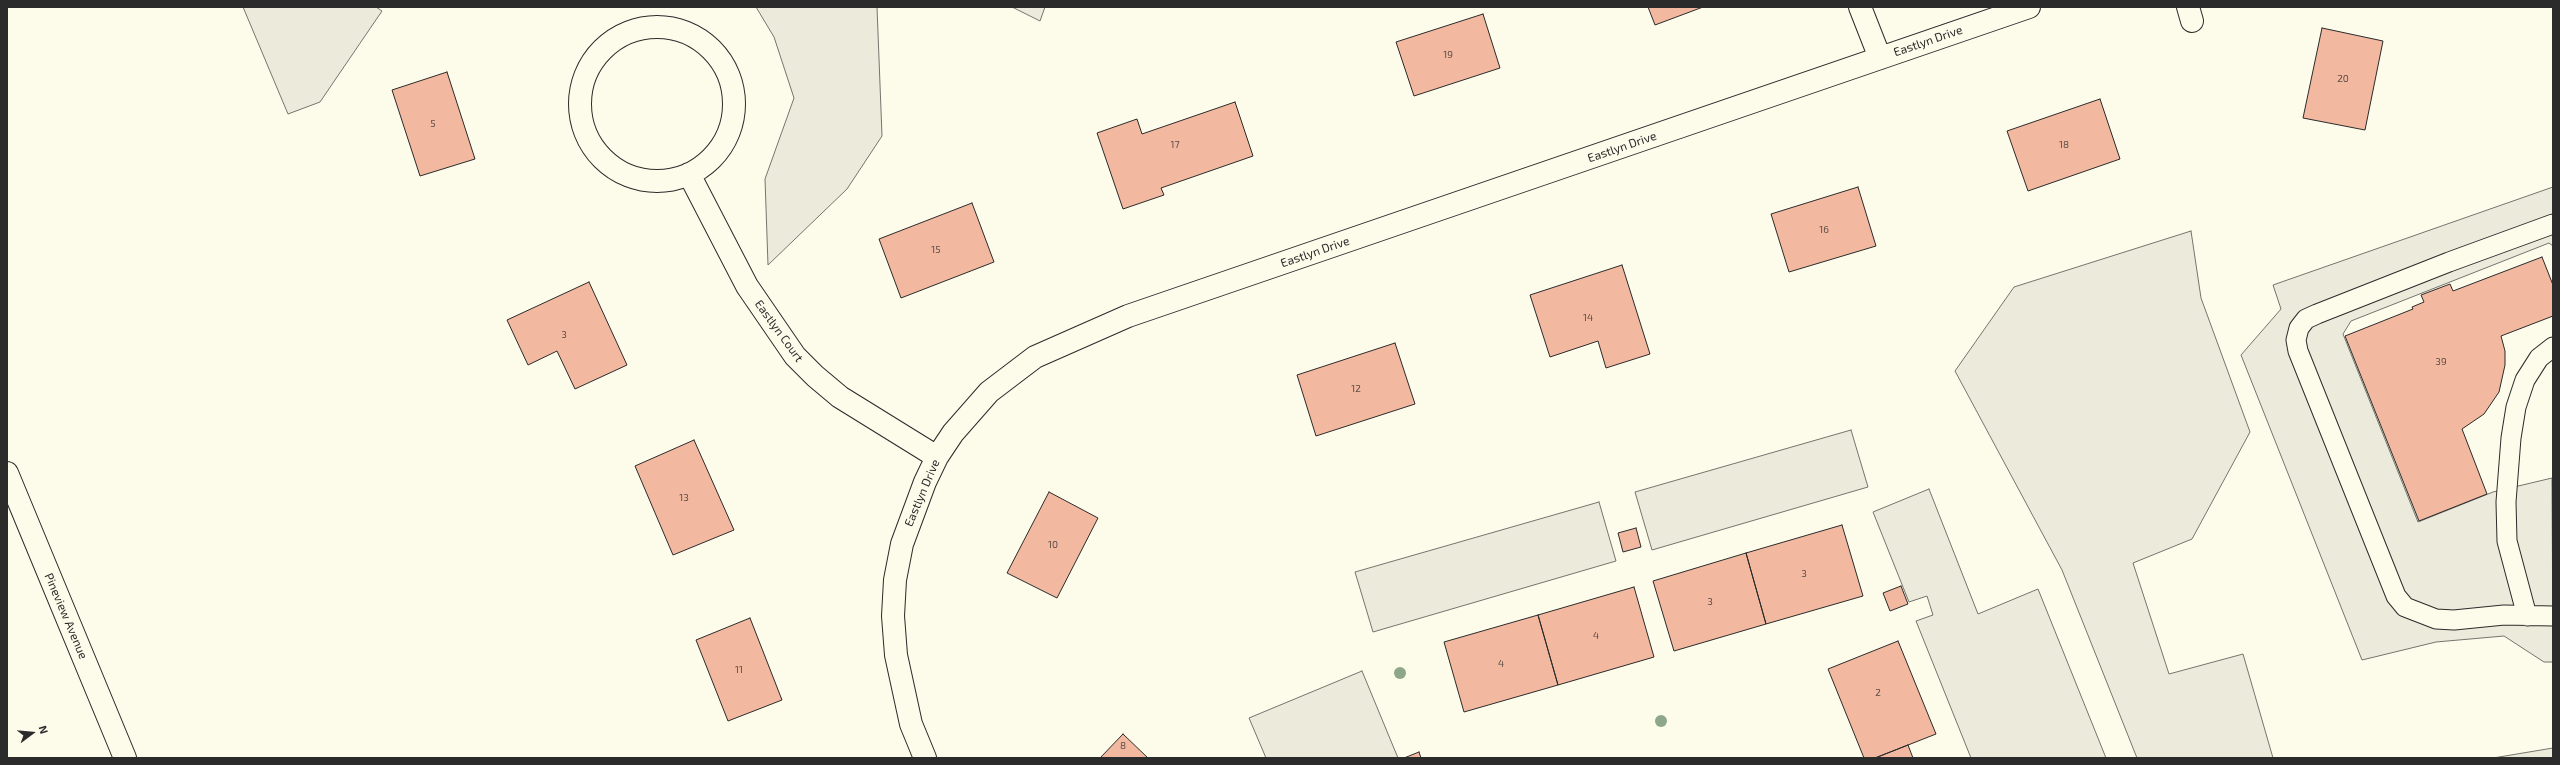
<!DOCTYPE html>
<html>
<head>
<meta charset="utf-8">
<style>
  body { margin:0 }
  #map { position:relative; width:2560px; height:765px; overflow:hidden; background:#fdfbea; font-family:"Exo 2",sans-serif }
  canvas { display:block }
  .frame { position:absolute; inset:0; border:8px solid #2b2b2b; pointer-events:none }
  .north { position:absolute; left:12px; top:713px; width:40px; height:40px; -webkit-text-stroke:3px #fdfbea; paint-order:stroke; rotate:74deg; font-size:11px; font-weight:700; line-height:16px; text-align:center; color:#2b2b2b }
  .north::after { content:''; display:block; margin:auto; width:14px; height:18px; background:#2b2b2b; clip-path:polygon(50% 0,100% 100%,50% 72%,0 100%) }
</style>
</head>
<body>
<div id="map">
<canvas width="2560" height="765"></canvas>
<div class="frame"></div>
<div class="north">N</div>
</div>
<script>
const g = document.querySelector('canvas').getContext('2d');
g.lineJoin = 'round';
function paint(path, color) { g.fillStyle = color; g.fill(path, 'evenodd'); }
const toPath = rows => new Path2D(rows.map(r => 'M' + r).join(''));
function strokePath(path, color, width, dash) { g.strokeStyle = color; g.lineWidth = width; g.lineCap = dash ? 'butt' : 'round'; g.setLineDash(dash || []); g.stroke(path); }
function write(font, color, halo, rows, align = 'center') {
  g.font = font + ' "Exo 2",sans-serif'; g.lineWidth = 3; g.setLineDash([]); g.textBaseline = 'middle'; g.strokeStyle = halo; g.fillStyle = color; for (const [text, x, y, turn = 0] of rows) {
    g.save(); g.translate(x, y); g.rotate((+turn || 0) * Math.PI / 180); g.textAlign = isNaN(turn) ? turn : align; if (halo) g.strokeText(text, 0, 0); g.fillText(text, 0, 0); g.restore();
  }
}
const green = toPath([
  [243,7,376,7,382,11,320,102,288,114,243,7],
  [756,7,877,7,882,136,847,189,768,265,765,179,794,98,774,37,756,7],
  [1012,7,1045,7,1040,21,1012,7],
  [2191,231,2201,298,2250,432,2192,539,2133,563,2169,674,2243,654,2273,758,2137,758,2062,570,1955,371,2014,287,2191,231],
  [2553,748,2553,758,2493,758,2553,748]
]);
paint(green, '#ecebdb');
strokePath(green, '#74746e', 1);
const parking = toPath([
  [2553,187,2553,246,2549,243,2351,321,2343,334,2418,522,2493,492,2552,478,2553,662,2544,662,2504,636,2436,642,2362,660,2241,355,2281,309,2273,285,2553,187],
  [1851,430,1868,487,1652,550,1635,492,1851,430],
  [1929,489,1978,614,2038,589,2106,758,1971,758,1916,621,1933,615,1927,596,1909,602,1873,512,1929,489],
  [1599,502,1616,561,1373,632,1355,572,1599,502],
  [1362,671,1398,758,1266,758,1249,718,1362,671]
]);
paint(parking, '#eceadb');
strokePath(parking, '#74746e', 1);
const building = toPath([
  [1648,7,1703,7,1655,25,1648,7],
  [1483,14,1500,68,1414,96,1396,42,1483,14],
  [2322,28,2383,41,2365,130,2303,118,2322,28],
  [447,72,475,159,420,176,392,90,447,72],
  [2100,99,2120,159,2028,191,2007,131,2100,99],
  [1235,102,1253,156,1161,188,1164,195,1123,209,1097,133,1137,119,1142,134,1235,102],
  [1858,187,1876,246,1789,272,1771,214,1858,187],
  [972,203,994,262,901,298,879,239,972,203],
  [2542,257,2553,285,2553,316,2501,336,2505,351,2505,365,2499,392,2484,414,2462,429,2487,494,2419,521,2345,336,2413,309,2412,307,2424,302,2421,295,2450,284,2453,291,2542,257],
  [1622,265,1650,354,1606,368,1598,341,1550,357,1530,295,1622,265],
  [589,282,627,365,575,389,557,351,528,365,507,320,589,282],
  [1395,343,1415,404,1316,436,1297,375,1395,343],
  [694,440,734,530,673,555,635,466,694,440],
  [1049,492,1098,518,1057,598,1007,573,1049,492],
  [1842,525,1863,596,1766,624,1746,553,1842,525],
  [1636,528,1641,547,1623,552,1618,533,1636,528],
  [1746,553,1766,624,1674,651,1653,581,1746,553],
  [1901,586,1908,604,1890,611,1883,593,1901,586],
  [1634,587,1654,657,1558,685,1538,615,1634,587],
  [1538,615,1558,685,1464,712,1444,642,1538,615],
  [750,618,782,700,728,721,696,640,750,618],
  [1898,641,1936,734,1875,758,1864,758,1828,669,1898,641],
  [1123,734,1148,758,1100,758,1123,734],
  [1908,745,1913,758,1875,758,1908,745],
  [1419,752,1421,758,1404,758,1419,752]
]);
paint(building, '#f2b8a0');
strokePath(building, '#2b2b2b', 1);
const lane = toPath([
  [2553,224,2449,262,2317,314,2306,319,2299,328,2296,340,2298,351,2396,596,2405,607,2436,619,2454,620,2504,615,2553,616],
  [2527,616,2507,541,2506,502,2511,438,2516,407,2525,380,2539,358,2553,347]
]);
const street = toPath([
  [1860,7,1880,58],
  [2188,7,2192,21],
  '580 104a77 77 0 1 1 154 0a77 77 0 1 1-154 0Z',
  [689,174,747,286,795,356,815,376,840,397,937,457],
  [7,473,125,758],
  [925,758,911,724,896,655,893,616,895,580,902,544,925,482,937,457,953,433,989,392,1035,357,1128,316,2029,7]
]);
strokePath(lane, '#2b2b2b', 21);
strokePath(street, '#2b2b2b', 24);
strokePath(lane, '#fdfbea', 19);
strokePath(street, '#fdfbea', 22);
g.fillStyle = '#8ea78a';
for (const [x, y] of [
  [1400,673],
  [1661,721]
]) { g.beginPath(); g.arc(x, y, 6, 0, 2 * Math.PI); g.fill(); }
write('10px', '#5d4e48', null, [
  ["19",1448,55],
  ["20",2343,79],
  ["5",433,124],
  ["17",1175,145],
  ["18",2064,145],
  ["16",1824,230],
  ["15",936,250],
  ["14",1588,318],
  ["3",564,335],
  ["39",2441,362],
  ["12",1356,389],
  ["13",684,498],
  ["10",1053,545],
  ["3",1804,574],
  ["3",1710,602],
  ["4",1596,636],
  ["4",1501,664],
  ["11",739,670],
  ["2",1878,693],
  ["8",1123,746]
]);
write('12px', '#2b2b2b', '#fdfbea', [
  ["Eastlyn Drive",1928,41,-19],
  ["Eastlyn Drive",1622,147,-19],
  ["Eastlyn Drive",1315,252,-19],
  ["Eastlyn Court",779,331,54],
  ["Eastlyn Drive",922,493,-67],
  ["Pineview Avenue",66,616,67]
]);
</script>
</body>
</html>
